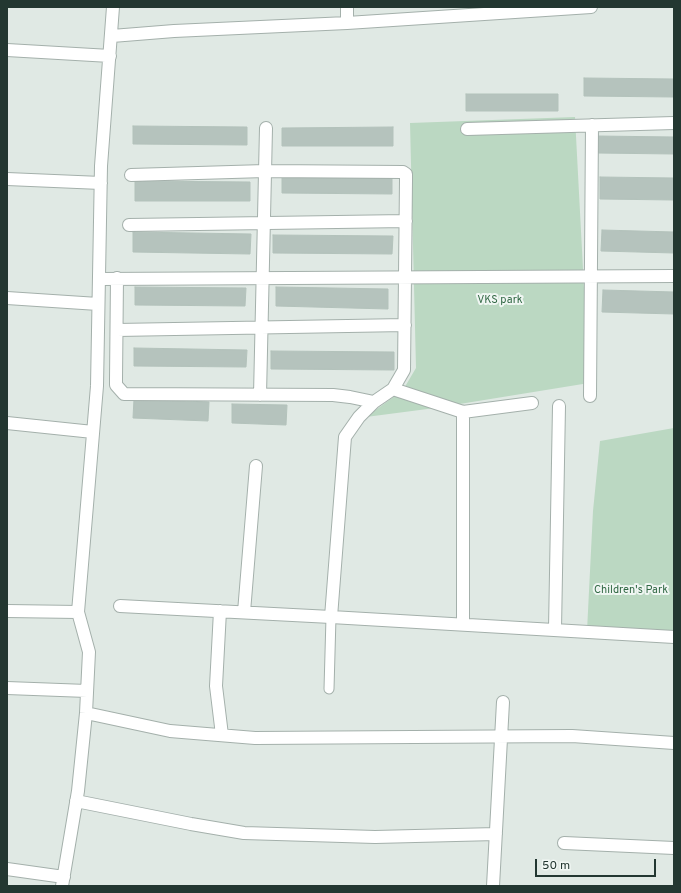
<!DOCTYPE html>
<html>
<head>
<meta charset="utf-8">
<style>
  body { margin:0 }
  #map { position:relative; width:681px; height:893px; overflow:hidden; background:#e0e9e4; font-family:Overpass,sans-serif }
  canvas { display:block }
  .frame { position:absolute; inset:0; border:8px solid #233731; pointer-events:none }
  .scale { position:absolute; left:535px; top:859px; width:121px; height:18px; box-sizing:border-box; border:2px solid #233731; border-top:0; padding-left:5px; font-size:12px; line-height:14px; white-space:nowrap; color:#233731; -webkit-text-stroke:3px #f0f6f3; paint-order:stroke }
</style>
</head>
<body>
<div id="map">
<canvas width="681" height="893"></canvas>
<div class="frame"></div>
<div class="scale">50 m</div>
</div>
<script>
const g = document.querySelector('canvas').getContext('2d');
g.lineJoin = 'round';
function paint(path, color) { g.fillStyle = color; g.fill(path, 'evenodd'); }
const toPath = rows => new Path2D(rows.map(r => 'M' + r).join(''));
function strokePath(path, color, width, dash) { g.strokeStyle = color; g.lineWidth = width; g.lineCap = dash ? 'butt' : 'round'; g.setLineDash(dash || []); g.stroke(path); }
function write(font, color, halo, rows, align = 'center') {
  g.font = font + ' Overpass,sans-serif'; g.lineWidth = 4; g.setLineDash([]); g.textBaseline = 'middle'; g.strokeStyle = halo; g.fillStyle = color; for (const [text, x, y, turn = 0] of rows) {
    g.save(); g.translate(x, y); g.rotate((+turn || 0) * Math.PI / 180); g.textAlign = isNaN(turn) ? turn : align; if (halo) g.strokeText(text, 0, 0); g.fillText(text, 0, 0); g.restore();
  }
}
paint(toPath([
  [575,117,589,383,435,408,366,417,403,390,416,368,410,123],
  [674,428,674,638,587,631,593,511,600,441]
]), '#bbd8c2');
const building = toPath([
  [584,78,674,79,674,97,584,96,584,78],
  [466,94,558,94,558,111,466,111,466,94],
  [133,126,247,127,247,145,133,144,133,126],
  [393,127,393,146,282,146,282,128,393,127],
  [597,136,674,137,674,154,597,153,597,136],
  [282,172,392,173,392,194,282,193,282,172],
  [600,177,674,178,674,200,600,199,600,177],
  [135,181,250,182,250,201,135,201,135,181],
  [602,230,674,232,674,253,601,251,602,230],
  [133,232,251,234,250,254,133,252,133,232],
  [273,235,393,236,392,254,273,253,273,235],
  [135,287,246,288,245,306,135,305,135,287],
  [276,287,388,289,388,309,276,306,276,287],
  [603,290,674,292,674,314,602,312,603,290],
  [134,348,247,350,246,367,134,366,134,348],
  [271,351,394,352,394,370,271,369,271,351],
  [134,399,209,402,208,421,133,418,134,399],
  [232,404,287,405,286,425,232,423,232,404]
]);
paint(building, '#b5c3bd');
strokePath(building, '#b3c2bb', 1);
const service = toPath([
  [329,689,331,617]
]);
const minor = toPath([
  [347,7,347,23],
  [112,36,174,31,347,23,591,7],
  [7,50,110,56],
  [467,129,674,123],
  [7,179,101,183],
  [129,225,406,221],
  [117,278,116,379,116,385,124,394,333,395,350,397,374,402],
  [99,279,674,276],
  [7,298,98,304],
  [117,330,405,325],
  [393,389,463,412,463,624],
  [260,395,266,128],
  [590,396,592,125],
  [463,412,532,403],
  [7,423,93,432],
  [120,606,331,617,345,437,359,417,374,402,393,389,404,370,406,180,406,174,403,172,265,171,131,175],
  [7,611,78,612],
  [220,611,216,686,222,735],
  [244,612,256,466],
  [331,617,674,637],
  [555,629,559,406],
  [7,688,87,691],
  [86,713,170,731,255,738,572,736,674,743],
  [76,801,191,824,244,833,375,837,496,834],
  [564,843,674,848],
  [7,869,64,877],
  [62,886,78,791,86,713,89,652,78,612,97,386,101,166,113,7],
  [493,886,503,702]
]);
strokePath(service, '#a4b0ab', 11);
strokePath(minor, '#a4b0ab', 14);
strokePath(service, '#fff', 9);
strokePath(minor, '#fff', 12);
write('11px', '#326945', '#f0f6f3', [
  ["VKS park",500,301],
  ["Children's Park",631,591]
]);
</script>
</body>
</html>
